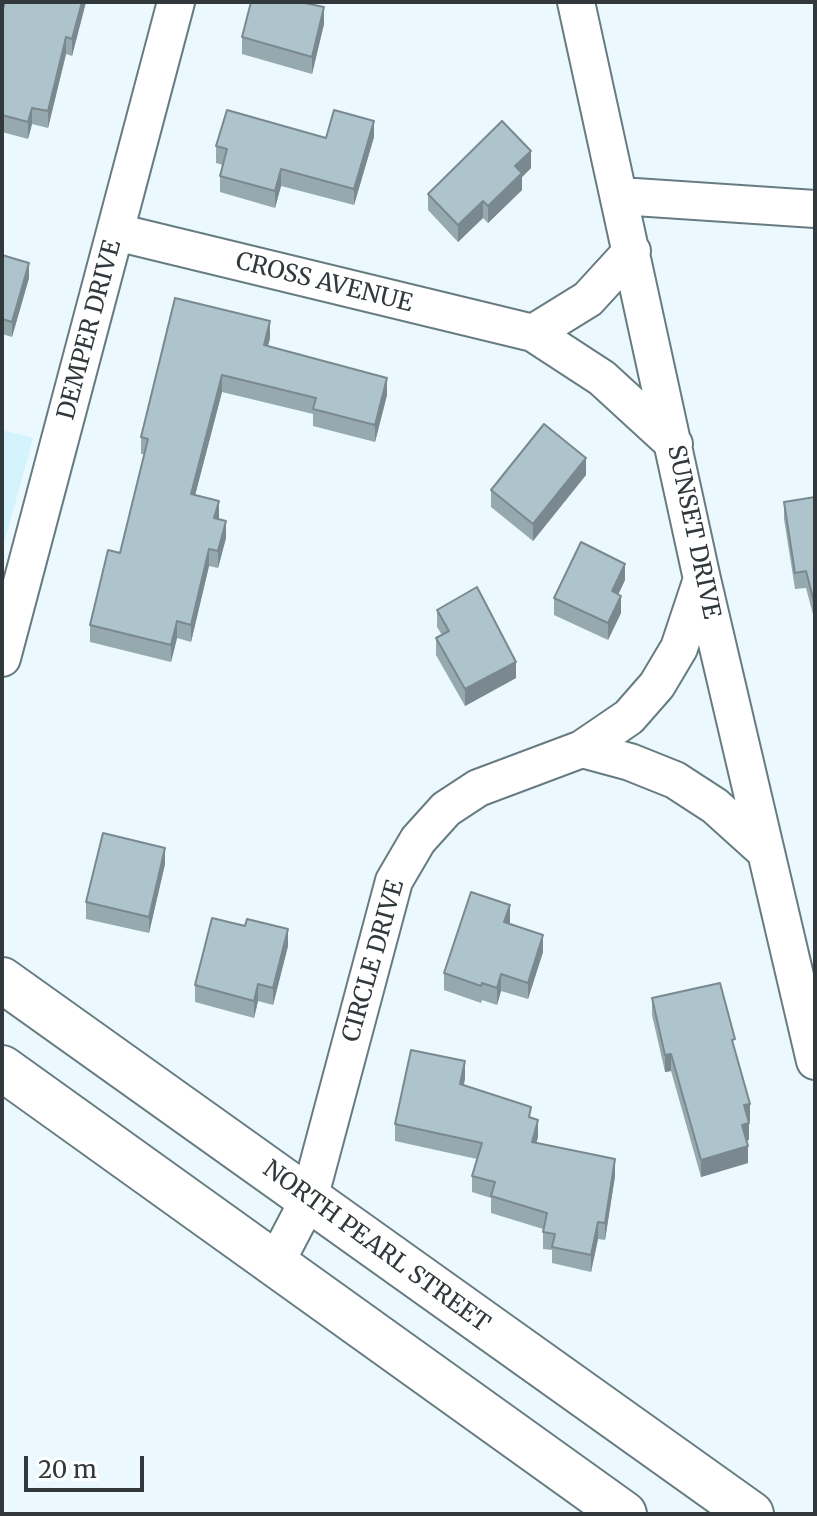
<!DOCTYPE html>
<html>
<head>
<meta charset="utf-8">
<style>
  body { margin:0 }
  #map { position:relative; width:817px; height:1516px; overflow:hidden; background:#ebf9fe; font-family:Merriweather,serif }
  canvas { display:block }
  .frame { position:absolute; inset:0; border:4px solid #31393c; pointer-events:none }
  .scale { position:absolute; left:24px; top:1456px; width:120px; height:36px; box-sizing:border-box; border:4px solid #31393c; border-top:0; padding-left:10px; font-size:24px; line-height:28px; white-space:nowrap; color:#31393c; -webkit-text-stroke:6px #fff; paint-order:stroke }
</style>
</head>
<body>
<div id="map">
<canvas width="817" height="1516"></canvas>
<div class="frame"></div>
<div class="scale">20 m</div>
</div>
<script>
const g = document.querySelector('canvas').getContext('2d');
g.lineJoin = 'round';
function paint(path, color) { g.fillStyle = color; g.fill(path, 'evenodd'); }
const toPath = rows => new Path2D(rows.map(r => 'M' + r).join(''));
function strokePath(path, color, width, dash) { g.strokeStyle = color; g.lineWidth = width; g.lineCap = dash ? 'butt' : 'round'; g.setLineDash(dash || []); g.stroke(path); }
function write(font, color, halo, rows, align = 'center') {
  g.font = font + ' Merriweather,serif'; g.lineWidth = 8; g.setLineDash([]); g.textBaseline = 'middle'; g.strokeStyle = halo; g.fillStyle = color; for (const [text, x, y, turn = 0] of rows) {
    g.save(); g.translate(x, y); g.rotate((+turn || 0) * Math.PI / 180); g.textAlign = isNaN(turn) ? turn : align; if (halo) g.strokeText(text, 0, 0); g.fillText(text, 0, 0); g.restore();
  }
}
paint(toPath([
  [2,430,33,438,2,551]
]), '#d3f3fd');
const minor = toPath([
  [576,2,702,579,815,1061],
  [620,196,815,209],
  [116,232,533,333,602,378,674,444],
  [533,333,588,299,632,251],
  [2,658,176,2],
  [582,749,629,717,657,685,679,648,702,579],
  [275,1264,309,1199,394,881,418,840,446,809,478,788,582,749,630,762,675,780,715,806,766,852]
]);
const tertiary = toPath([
  [2,980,751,1514],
  [2,1068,624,1514]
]);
strokePath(minor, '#677c82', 40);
strokePath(tertiary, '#677c82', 48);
strokePath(minor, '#fff', 36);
strokePath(tertiary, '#fff', 44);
paint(toPath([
  [5,2,86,2,72,56,66,54,48,128,32,124,28,139,2,132,2,13],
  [324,24,312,74,242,54,242,37],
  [374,137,354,205,281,186,275,208,220,192,220,176,223,165,216,163,216,146,326,138],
  [531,168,522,177,522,190,488,223,483,218,458,242,428,210,428,194],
  [2,255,29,278,12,337,2,334],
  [270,338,268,346,387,395,375,442,313,426,313,414,222,392,195,495,218,519,226,538,218,568,209,566,191,642,177,638,171,662,90,642,90,625,120,553,144,454,141,454,141,437],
  [586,475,533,541,491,507,491,490],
  [815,497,815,622,806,588,795,589,784,519,784,502],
  [625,580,618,594,621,613,608,640,554,615,554,598],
  [437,610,516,678,465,706,436,655,436,638,442,635,437,627],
  [165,864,149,933,86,919,86,902],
  [510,922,509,924,543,952,528,999,501,991,497,1005,482,1000,481,1003,444,990,444,973],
  [288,946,273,1005,258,1001,254,1018,195,1002,195,985],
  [652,998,735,1054,750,1121,748,1121,749,1140,747,1140,748,1163,701,1177,671,1071,665,1072,652,1015],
  [465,1078,464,1085,531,1118,538,1137,536,1143,615,1176,605,1240,598,1239,591,1272,552,1263,552,1250,543,1249,543,1229,491,1213,491,1198,472,1192,472,1176,477,1159,395,1141,395,1124]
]), '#96a9af');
paint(toPath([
  [82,2,86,2,72,56,72,39],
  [324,7,324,24,312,74,312,57],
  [66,37,66,54,48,128,48,111],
  [32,108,32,124,28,139,28,122],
  [374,121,374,137,354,205,354,189],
  [531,151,531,168,522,177,522,190,488,223,488,206,515,166],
  [281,169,281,186,275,208,275,191],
  [483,201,483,218,458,242,458,225],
  [29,263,29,278,12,337,12,322],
  [270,321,270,338,264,361,264,345],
  [222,375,222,392,191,511,191,494],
  [387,378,387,395,375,442,375,425],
  [586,458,586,475,533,541,533,524],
  [219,501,219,518,214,535,214,518],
  [226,521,226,538,218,568,218,551],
  [209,549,209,566,191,642,191,625],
  [625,564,625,580,612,608,612,591],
  [621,596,621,613,608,640,608,623],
  [177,621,177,638,171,662,171,645],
  [516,662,516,678,465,706,465,689],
  [165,848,165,864,149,933,149,917],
  [510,905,510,922,504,939,504,922],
  [288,929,288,946,273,1005,273,988],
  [543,935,543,952,528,999,528,983],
  [501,974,501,991,497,1005,497,988],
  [258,984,258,1001,254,1018,254,1001],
  [671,1054,671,1071,665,1072,665,1055],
  [465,1061,465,1078,460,1101,460,1084],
  [750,1104,750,1121,744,1122,744,1105],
  [538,1120,538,1137,532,1159,532,1142],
  [749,1123,749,1140,742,1142,742,1125],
  [748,1146,748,1163,701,1177,701,1160],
  [615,1159,615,1176,605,1240,605,1223],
  [598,1222,598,1239,591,1272,591,1255]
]), '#7a898f');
const building = toPath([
  [5,2,82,2,72,39,66,37,48,111,32,108,28,122,2,115,2,13,5,2],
  [251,2,300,2,324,7,312,57,242,37,251,2],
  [227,110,326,138,334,110,374,121,354,189,281,169,275,191,220,176,227,149,216,146,227,110],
  [502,121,531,151,515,166,522,173,488,206,483,201,458,225,428,194,502,121],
  [2,255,29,263,12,322,2,319,2,255],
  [175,298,270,321,264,345,387,378,375,425,313,409,316,398,222,375,191,494,219,501,214,518,226,521,218,551,209,549,191,625,177,621,171,645,90,625,108,550,120,553,148,439,141,437,175,298],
  [544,424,586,458,533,524,491,490,544,424],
  [815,497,815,606,806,571,795,573,784,502,815,497],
  [581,542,625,564,612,591,621,596,608,623,554,598,581,542],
  [477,587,516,662,465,689,436,638,449,631,437,610,477,587],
  [103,833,165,848,149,917,86,902,103,833],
  [471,892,510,905,504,922,543,935,528,983,501,974,497,988,482,983,481,986,444,973,471,892],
  [212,918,245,926,247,919,288,929,273,988,258,984,254,1001,195,985,212,918],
  [720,983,735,1039,732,1040,750,1104,744,1105,749,1123,742,1125,748,1146,701,1160,671,1054,665,1055,652,998,720,983],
  [411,1050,465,1061,460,1084,531,1107,529,1117,538,1120,532,1142,615,1159,605,1223,598,1222,591,1255,552,1247,555,1234,543,1232,547,1213,491,1196,495,1182,472,1176,482,1143,395,1124,411,1050]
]);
paint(building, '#aec4cc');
strokePath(building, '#7a898f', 2);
write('24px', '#31393c', '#fff', [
  ["CROSS AVENUE",324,283,14],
  ["DEMPER DRIVE",90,330,-75],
  ["SUNSET DRIVE",693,532,78],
  ["CIRCLE DRIVE",374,961,-74],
  ["NORTH PEARL STREET",376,1247,36]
]);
</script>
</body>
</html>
